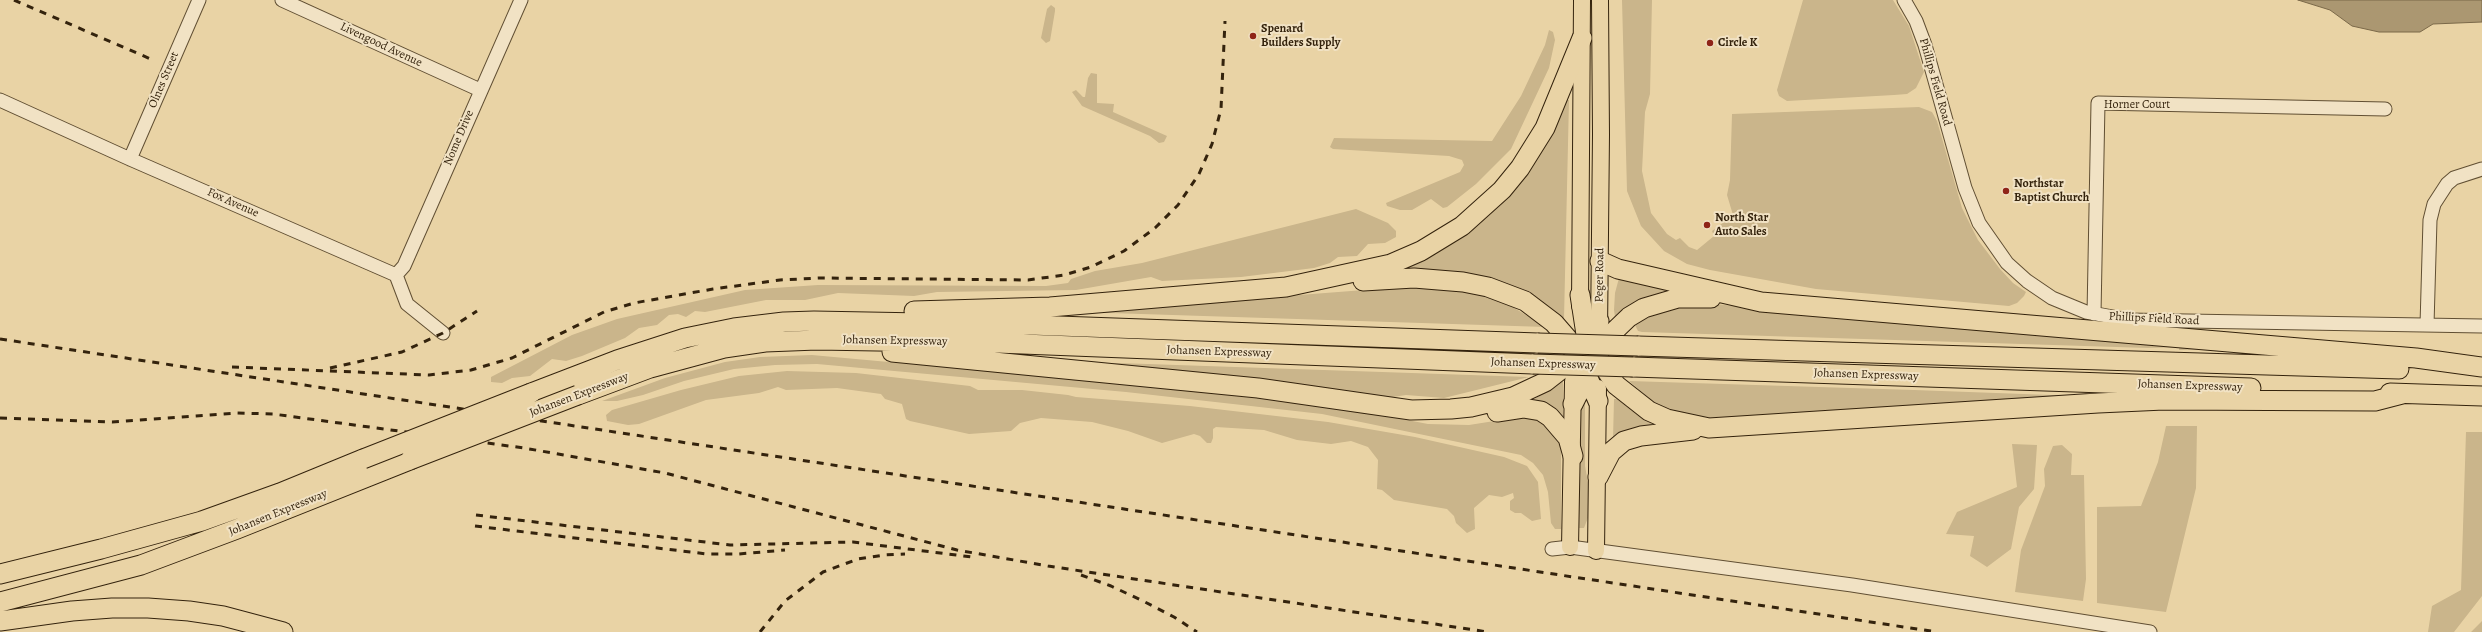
<!DOCTYPE html>
<html>
<head>
<meta charset="utf-8">
<style>
  body { margin:0 }
  canvas { display:block; background:#e9d3a5 }
</style>
</head>
<body>
<canvas width="2482" height="632"></canvas>
<script>
const g = document.querySelector('canvas').getContext('2d');
g.lineJoin = 'round';
function paint(path, color) { g.fillStyle = color; g.fill(path, 'evenodd'); }
const toPath = rows => new Path2D(rows.map(r => 'M' + r).join(''));
function strokePath(path, color, width, dash) { g.strokeStyle = color; g.lineWidth = width; g.lineCap = dash ? 'butt' : 'round'; g.setLineDash(dash || []); g.stroke(path); }
function write(font, color, halo, rows, align = 'center') {
  g.font = font + ' Alegreya,serif'; g.lineWidth = 4; g.setLineDash([]); g.textBaseline = 'middle'; g.strokeStyle = halo; g.fillStyle = color; for (const [text, x, y, turn = 0] of rows) {
    g.save(); g.translate(x, y); g.rotate((+turn || 0) * Math.PI / 180); g.textAlign = isNaN(turn) ? turn : align; if (halo) g.strokeText(text, 0, 0); g.fillText(text, 0, 0); g.restore();
  }
}
paint(toPath([
  [1622,0,1652,0,1650,94,1645,112,1642,171,1651,213,1667,234,1676,240,1680,238,1689,247,1697,250,1714,236,1712,231,1733,215,1727,195,1730,180,1732,114,1919,107,1932,112,1937,121,1962,208,1978,240,2000,269,2013,283,2026,292,2024,296,2017,303,2009,306,1816,289,1710,270,1687,264,1664,251,1641,226,1627,191],
  [1803,0,1893,0,1909,26,1924,72,1916,88,1907,94,1894,95,1787,101,1779,96,1777,90],
  [1051,5,1055,8,1055,11,1050,41,1046,43,1041,38,1047,9],
  [1549,30,1553,32,1555,40,1549,68,1511,149,1476,184,1447,207,1443,208,1431,199,1412,210,1400,210,1387,206,1386,203,1460,172,1464,165,1462,160,1449,156,1333,149,1330,147,1334,138,1492,141,1521,96,1545,45],
  [1091,73,1097,74,1097,103,1114,104,1113,112,1167,136,1164,142,1159,143,1150,136,1082,106,1072,92,1076,90,1083,97,1085,97,1088,78],
  [1566,100,1569,100,1564,319,1553,314,1388,271,1451,241],
  [1356,209,1388,223,1396,231,1396,237,1385,243,1368,244,1357,256,1338,257,1330,263,1314,268,1241,277,1162,281,1151,277,1076,290,937,292,914,296,838,293,805,300,766,300,705,312,695,311,686,317,678,314,669,315,657,325,639,328,625,338,582,356,566,361,552,359,530,376,512,378,502,383,491,382,491,377,572,335,617,319,745,290,818,285,1046,286,1068,283,1071,279,1095,271,1142,263],
  [1619,278,1677,289,1618,318,1615,317,1614,310,1615,293],
  [1403,287,1444,288,1487,296,1511,306,1546,327,1079,312],
  [1716,304,1753,308,2214,349,2179,350,2179,347,2148,348,1642,332,1638,331,1634,323,1664,307],
  [812,355,1217,392,1355,410,1428,424,1469,425,1526,416,1545,422,1558,437,1561,447,1561,529,1555,529,1551,523,1548,492,1543,475,1533,463,1521,455,1322,414,1126,392,817,364,775,365,734,369,684,381,643,395,617,401,602,401,665,378,725,362,760,357],
  [1118,363,1529,377,1444,398,1406,395,1393,397,1349,395,1084,365],
  [787,371,856,373,970,386,978,390,1022,390,1068,395,1076,397,1190,406,1328,422,1415,437,1504,457,1527,466,1538,482,1541,519,1532,521,1521,513,1515,513,1510,510,1510,501,1514,498,1513,493,1502,497,1489,495,1474,508,1475,529,1467,533,1456,523,1454,516,1447,509,1394,500,1382,490,1377,489,1378,460,1368,447,1351,441,1331,444,1297,440,1264,430,1216,427,1213,429,1213,438,1211,443,1207,443,1200,436,1194,434,1162,443,1128,431,1092,422,1041,418,1020,423,1011,431,969,434,910,421,906,419,902,404,885,399,881,394,837,388,786,390,778,387,759,393,706,400,639,424,628,425,607,421,606,415,612,410,681,390,739,376],
  [1562,381,1563,382,1563,422,1533,400],
  [1629,381,1914,390,2078,396,1714,420,1664,411],
  [1585,399,1585,466,1590,494,1589,515,1584,528,1579,528,1578,523,1580,406],
  [1614,399,1617,399,1635,413,1659,426,1613,439],
  [2166,426,2197,426,2196,488,2166,612,2097,603,2097,507,2141,506,2158,462],
  [2466,432,2482,432,2482,596,2454,632,2428,632,2432,606,2461,590],
  [2012,444,2037,445,2034,489,2019,507,2011,549,1987,567,1970,556,1974,536,1946,534,1957,512,2017,487],
  [2062,445,2072,454,2071,475,2084,475,2086,579,2083,601,2015,592,2021,550,2045,486,2044,469,2053,446],
  [2482,621,2482,632,2471,632]
]), '#cab58b');
const water = toPath([
  [2298,0,2482,0,2482,22,2433,24,2420,32,2379,32,2352,26,2330,10,2298,0]
]);
paint(water, '#ab9771');
strokePath(water, '#7b6949', 1);
const minor = toPath([
  [282,0,480,90],
  [1904,0,1916,21,1925,45,1965,188,1979,223,2007,263,2027,281,2052,298,2086,312,2129,320,2482,326],
  [0,100,130,159,396,275,407,304,443,333],
  [130,159,199,0],
  [396,275,404,266,521,0],
  [2094,314,2098,103,2385,109],
  [2427,325,2430,220,2434,204,2447,184,2454,178,2482,169],
  [1552,549,1570,547,1852,585,2150,632]
]);
const major = toPath([
  [1580,306,1582,0],
  [1599,333,1601,134,1600,0],
  [1570,547,1573,382,1577,354],
  [1596,551,1598,388]
]);
const highway = toPath([
  [1600,261,1618,269,1761,302,2416,358,2482,367],
  [1363,281,1414,278,1463,282,1488,287,1525,301,1554,323,1567,338,1585,371,1598,401],
  [1580,295,1587,341,1616,385,1649,411,1667,419,1709,428,2098,403,2164,400,2375,401,2402,394],
  [914,311,1050,307,1286,287,1391,264,1421,251,1462,226,1502,190,1520,168,1545,128,1582,38],
  [1638,346,2399,369],
  [892,352,1258,388,1411,410,1451,409,1471,407,1513,397,1545,382,1577,357,1599,321],
  [1633,367,2251,388],
  [531,393,617,360,685,338,734,328,784,322,814,321,1030,325,1538,343],
  [2390,393,2482,396],
  [578,395,650,368,724,348,765,342,817,340,997,343,1533,364],
  [1573,404,1605,340,1629,317,1644,308,1678,298,1711,298],
  [1497,412,1523,408,1541,411,1550,417,1568,438,1573,456],
  [1598,477,1611,452,1624,441,1641,436,1693,430],
  [0,574,101,549,202,521,280,493,363,459],
  [0,602,141,565,237,529,410,460],
  [0,621,72,611,112,608,148,608,189,611,223,616,283,632]
]);
strokePath(minor, '#614f33', 15);
strokePath(major, '#34230d', 18);
strokePath(highway, '#34230d', 21);
strokePath(minor, '#f1e2c4', 13);
strokePath(major, '#e9d3a5', 16);
strokePath(highway, '#e9d3a5', 19);
strokePath(toPath([
  [14,0,153,60],
  [0,339,1937,632],
  [232,367,429,375,471,370,512,358,604,312,634,303,713,289,780,280,820,278,1028,280,1064,275,1091,267,1124,251,1155,228,1178,205,1199,174,1212,144,1221,109,1225,21],
  [330,368,402,352,443,333,477,311],
  [0,418,112,422,237,413,273,414,524,448,665,473,957,550,1048,566,1488,632],
  [476,515,730,545,853,542,972,557],
  [475,526,707,554,739,554,785,550],
  [1081,575,1111,586,1143,601,1174,617,1197,632],
  [760,632,785,601,823,572,858,559,884,555,905,554]
]), '#34230d', 3, [7, 7]);
const highwayBridge = toPath([
  [1538,343,1638,346],
  [1533,364,1633,367],
  [363,459,531,393],
  [410,460,578,395]
]);
strokePath(highwayBridge, '#34230d', 21, []);
strokePath(highwayBridge, '#e9d3a5', 19);
for (const [x, y, r, color] of [
  [1253,36,4,"#8f2418"],
  [1710,43,4,"#8f2418"],
  [2006,191,4,"#8f2418"],
  [1707,225,4,"#8f2418"]
]) { const dot = new Path2D(); dot.arc(x, y, r, 0, 2 * Math.PI); g.fillStyle = color; g.fill(dot); strokePath(dot, '#f1e2c4', 1.5); }
write('bold 12px', '#34230d', '#f1e2c4', [
  ["Spenard",1261,29],
  ["Builders Supply",1261,43],
  ["Circle K",1718,43],
  ["Northstar",2014,184],
  ["Baptist Church",2014,198],
  ["North Star",1715,218],
  ["Auto Sales",1715,232]
], 'left');
write('12px', '#34230d', '#f1e2c4', [
  ["Livengood Avenue",381,45,25],
  ["Olnes Street",164,80,-67],
  ["Phillips Field Road",1935,82,74],
  ["Horner Court",2137,105],
  ["Nome Drive",459,138,-67],
  ["Fox Avenue",233,203,24],
  ["Peger Road",1600,275,-89],
  ["Phillips Field Road",2154,319,3],
  ["Johansen Expressway",895,341,1],
  ["Johansen Expressway",1219,352,2],
  ["Johansen Expressway",1543,364,2],
  ["Johansen Expressway",1866,375,2],
  ["Johansen Expressway",2190,386,2],
  ["Johansen Expressway",579,395,-21],
  ["Johansen Expressway",278,513,-22]
]);
</script>
</body>
</html>
